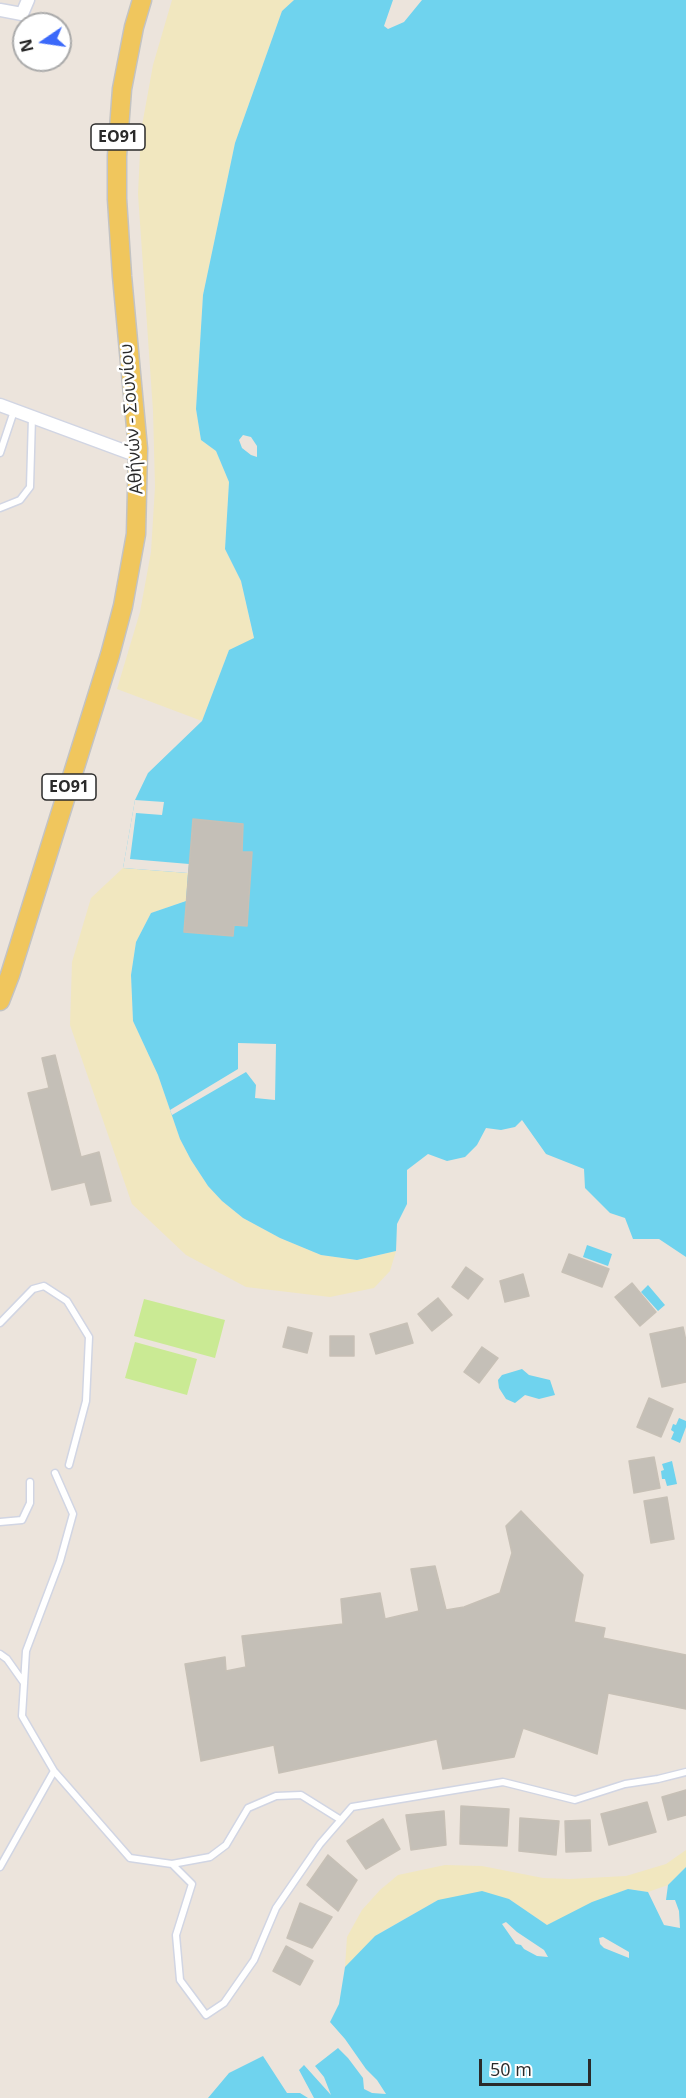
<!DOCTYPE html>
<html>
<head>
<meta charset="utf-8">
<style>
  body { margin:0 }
  #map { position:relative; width:686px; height:2098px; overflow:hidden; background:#ece4dc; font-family:"Open Sans",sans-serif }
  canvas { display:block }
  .north { position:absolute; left:12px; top:12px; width:60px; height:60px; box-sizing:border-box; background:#fff; border:2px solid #aaa; border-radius:50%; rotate:257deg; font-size:16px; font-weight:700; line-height:24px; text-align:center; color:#2a2a2a }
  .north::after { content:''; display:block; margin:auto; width:21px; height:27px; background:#3b69fa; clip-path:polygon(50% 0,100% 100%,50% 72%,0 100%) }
  .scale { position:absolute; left:479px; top:2059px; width:112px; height:27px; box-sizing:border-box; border:3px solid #2a2a2a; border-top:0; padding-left:8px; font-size:18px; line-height:21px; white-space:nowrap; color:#2a2a2a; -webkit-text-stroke:4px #fff; paint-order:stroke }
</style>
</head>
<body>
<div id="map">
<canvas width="686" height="2098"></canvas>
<div class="north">N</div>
<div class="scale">50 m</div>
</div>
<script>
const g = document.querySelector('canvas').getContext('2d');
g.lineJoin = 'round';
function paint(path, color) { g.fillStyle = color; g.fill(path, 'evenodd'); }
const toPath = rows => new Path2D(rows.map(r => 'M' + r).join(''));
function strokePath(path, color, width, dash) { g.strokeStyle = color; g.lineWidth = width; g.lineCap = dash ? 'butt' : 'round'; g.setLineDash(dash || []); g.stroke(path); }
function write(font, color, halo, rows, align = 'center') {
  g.font = font + ' "Open Sans",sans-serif'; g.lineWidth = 5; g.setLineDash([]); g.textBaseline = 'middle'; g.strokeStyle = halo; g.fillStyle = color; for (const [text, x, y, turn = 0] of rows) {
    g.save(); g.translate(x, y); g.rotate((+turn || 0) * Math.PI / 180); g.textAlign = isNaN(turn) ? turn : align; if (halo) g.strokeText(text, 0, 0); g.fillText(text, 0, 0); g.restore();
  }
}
paint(toPath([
  [172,0,294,0,282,11,235,143,203,295,196,409,201,440,216,451,229,482,225,549,241,581,254,639,229,650,202,721,117,689,140,612,151,552,155,487,153,411,138,194,141,131,153,65],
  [123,868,188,873,186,901,151,913,136,942,131,975,133,1021,158,1075,180,1139,191,1160,208,1186,222,1201,243,1218,280,1238,321,1255,357,1260,396,1251,390,1271,374,1288,330,1297,246,1287,186,1255,132,1204,70,1025,72,962,91,898],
  [686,1850,686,1867,668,1885,648,1892,628,1889,547,1925,509,1899,438,1900,380,1933,345,1967,347,1937,362,1910,380,1890,398,1875,445,1865,482,1866,543,1878,570,1879,626,1876,666,1864]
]), '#f1e7bf');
paint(toPath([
  [144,1299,225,1320,215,1358,134,1336],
  [135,1342,197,1359,187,1395,125,1378]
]), '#caea94');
paint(toPath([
  [294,0,393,0,384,26,388,29,404,22,422,0,686,0,686,1257,659,1239,633,1239,625,1218,610,1213,585,1188,584,1169,546,1154,522,1120,515,1127,501,1130,486,1128,477,1145,465,1157,447,1161,428,1154,407,1170,407,1204,397,1224,396,1251,357,1260,321,1255,280,1238,243,1218,222,1201,208,1186,191,1160,180,1139,158,1075,133,1021,131,975,136,942,151,913,186,901,188,873,123,868,135,800,148,773,202,721,229,650,254,638,241,581,225,549,229,482,216,451,201,440,196,409,203,295,235,143,282,11],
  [243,435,251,437,257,446,257,457,251,455,242,448,239,440],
  [587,1245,612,1254,608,1266,583,1257],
  [648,1285,665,1305,658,1311,641,1292],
  [522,1369,529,1375,550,1380,555,1395,539,1399,525,1395,515,1403,506,1399,499,1388,498,1380,502,1375],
  [679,1418,686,1421,686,1427,680,1443,671,1439,674,1432,671,1430,673,1424,676,1425],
  [672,1461,677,1484,667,1486,665,1479,662,1479,661,1471,664,1470,662,1464],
  [686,1867,686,2098,314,2098,299,2070,304,2065,331,2095,324,2077,315,2066,338,2048,348,2058,363,2078,364,2089,372,2093,386,2094,377,2080,366,2069,345,2039,330,2022,339,2004,345,1967,375,1936,438,1900,482,1891,509,1899,547,1925,592,1902,628,1889,648,1892,664,1925,680,1928,679,1911,675,1900,666,1900,668,1885],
  [506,1922,517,1932,544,1950,548,1957,537,1956,524,1949,521,1945,516,1944,502,1924],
  [603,1937,629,1952,629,1958,604,1948,600,1944,599,1938],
  [263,2056,287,2093,300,2093,308,2098,208,2098,229,2073]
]), '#6fd3ee');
paint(toPath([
  [135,800,164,802,162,815,136,813,130,859,189,864,188,873,123,868],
  [238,1043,276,1044,275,1100,255,1098,256,1085,246,1072,172,1115,170,1110,238,1069]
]), '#ece4dc');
const building = toPath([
  [193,819,243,824,242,852,252,852,247,926,234,925,233,936,184,932,193,819],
  [55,1055,81,1157,99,1152,111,1201,91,1205,85,1182,52,1190,28,1093,49,1088,42,1058,55,1055],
  [569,1254,609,1269,602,1287,562,1272,569,1254],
  [466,1267,483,1279,468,1299,452,1287,466,1267],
  [523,1274,529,1296,505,1302,500,1281,523,1274],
  [632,1283,656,1312,640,1326,615,1297,632,1283],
  [438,1298,452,1315,432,1331,418,1314,438,1298],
  [407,1323,413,1343,376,1354,370,1334,407,1323],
  [288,1327,312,1333,307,1353,283,1347,288,1327],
  [683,1327,686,1341,686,1382,662,1387,650,1334,683,1327],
  [330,1336,354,1336,354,1356,330,1356,330,1336],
  [482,1347,498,1358,479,1383,464,1372,482,1347],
  [649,1398,673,1409,661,1437,637,1427,649,1398],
  [654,1457,660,1488,634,1493,629,1461,654,1457],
  [667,1497,674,1539,651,1543,644,1501,667,1497],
  [521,1511,583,1575,574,1622,605,1628,603,1638,686,1655,686,1709,608,1693,597,1754,523,1728,514,1757,443,1769,437,1739,279,1773,274,1745,201,1761,185,1664,225,1657,226,1671,246,1667,242,1636,343,1624,341,1599,380,1593,385,1619,419,1611,411,1569,435,1566,446,1610,464,1607,500,1593,512,1553,506,1526,521,1511],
  [686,1790,686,1815,668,1820,662,1797,686,1790],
  [647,1802,656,1832,609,1845,601,1814,647,1802],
  [461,1806,509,1809,507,1846,460,1844,461,1806],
  [444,1811,446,1845,411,1850,406,1815,444,1811],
  [520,1818,559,1821,556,1855,519,1851,520,1818],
  [383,1819,400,1849,366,1869,347,1841,383,1819],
  [590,1820,591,1851,566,1852,565,1821,590,1820],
  [328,1855,357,1880,338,1911,307,1885,328,1855],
  [300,1903,332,1917,312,1948,287,1938,300,1903],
  [286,1946,313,1961,300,1985,273,1971,286,1946]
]);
paint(building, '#c4bfb7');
strokePath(building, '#c7c0b6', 1.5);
const service = toPath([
  [0,453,14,411],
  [0,508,20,500,30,487,32,417],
  [0,1323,33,1289,44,1286,67,1301,89,1337,86,1401,69,1465],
  [55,1473,73,1514,60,1561,26,1651,22,1716,54,1771,130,1858,172,1864,192,1884,176,1935,180,1980,206,2015,224,2003,254,1960,276,1908,320,1844,352,1807,503,1782,575,1800,625,1784,658,1779,686,1772],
  [0,1522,22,1520,30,1503,30,1482],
  [0,1654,7,1659,24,1683],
  [172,1864,210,1857,226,1845,248,1808,276,1796,301,1795,341,1820],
  [0,1867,54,1771]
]);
const minor = toPath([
  [0,10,22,14,28,0],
  [0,405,138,456]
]);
const primary = toPath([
  [0,1001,10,975,110,655,123,606,136,534,138,449,122,276,117,199,117,156,122,89,134,27,142,0]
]);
strokePath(service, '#d1d5e3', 9);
strokePath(minor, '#d1d5e3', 15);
strokePath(primary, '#c3c3c3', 21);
strokePath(service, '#fff', 6);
strokePath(minor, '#fff', 12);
strokePath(primary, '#f0c65d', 18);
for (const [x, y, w] of [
  [118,137,54],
  [69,787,54]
]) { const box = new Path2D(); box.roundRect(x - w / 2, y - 13, w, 26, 4.5); g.fillStyle = '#fff'; g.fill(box); strokePath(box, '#2a2a2a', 1.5); }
write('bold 16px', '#2a2a2a', null, [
  ["ΕΟ91",118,137],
  ["ΕΟ91",69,787]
]);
write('18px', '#2a2a2a', '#fff', [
  ["Αθήνών - Σουνίου",132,419,-94]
]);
</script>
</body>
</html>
